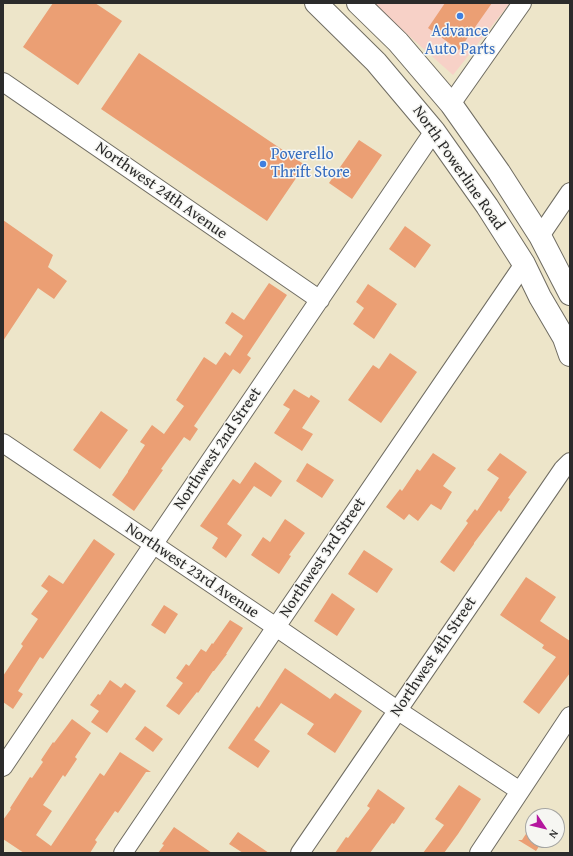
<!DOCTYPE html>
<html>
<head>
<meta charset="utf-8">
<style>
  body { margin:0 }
  #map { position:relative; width:573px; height:856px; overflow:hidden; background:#ede5c9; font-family:"Gentium Book Plus",serif }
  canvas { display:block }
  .frame { position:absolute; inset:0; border:4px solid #2b2b2b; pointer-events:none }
  .north { position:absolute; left:525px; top:808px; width:40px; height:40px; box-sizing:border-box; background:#f6f6f2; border:1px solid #a5a5a2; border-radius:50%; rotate:125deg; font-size:11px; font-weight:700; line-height:16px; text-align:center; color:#2b2b2b }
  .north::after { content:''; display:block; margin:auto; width:14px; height:18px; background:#b5179e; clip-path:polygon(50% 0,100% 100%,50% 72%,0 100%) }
</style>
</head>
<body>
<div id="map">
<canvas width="573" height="856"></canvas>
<div class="frame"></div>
<div class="north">N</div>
</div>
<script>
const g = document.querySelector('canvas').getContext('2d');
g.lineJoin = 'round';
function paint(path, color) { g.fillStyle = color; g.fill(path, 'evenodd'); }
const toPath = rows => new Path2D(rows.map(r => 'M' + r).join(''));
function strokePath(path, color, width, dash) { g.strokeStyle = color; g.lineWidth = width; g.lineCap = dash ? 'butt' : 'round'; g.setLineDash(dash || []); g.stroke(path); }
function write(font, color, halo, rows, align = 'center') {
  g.font = font + ' "Gentium Book Plus",serif'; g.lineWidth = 3; g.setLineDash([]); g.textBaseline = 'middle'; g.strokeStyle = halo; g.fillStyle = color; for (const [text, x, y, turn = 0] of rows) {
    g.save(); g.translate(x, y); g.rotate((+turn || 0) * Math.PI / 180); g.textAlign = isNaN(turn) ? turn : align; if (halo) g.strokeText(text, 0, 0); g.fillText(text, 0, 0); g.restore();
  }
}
paint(toPath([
  [372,3,510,3,453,75]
]), '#f7d1c7');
paint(toPath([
  [53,3,95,3,122,21,78,85,23,47],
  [445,3,492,3,459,50,428,28],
  [139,53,305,165,267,221,101,109],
  [359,140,382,155,352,199,329,183],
  [3,220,53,255,48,267,67,281,54,299,38,288,3,341],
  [405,226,431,245,415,268,389,249],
  [269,283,287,295,247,355,251,358,240,374,233,369,216,394,194,426,198,429,190,441,184,437,161,469,163,470,134,511,112,495,128,472,128,471,145,445,140,442,152,425,164,434,184,406,176,400,204,357,216,365,225,352,230,356,243,336,225,323,232,312,244,320],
  [368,284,397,304,374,339,353,324,364,308,356,302],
  [390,353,417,372,381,423,348,400,373,365,379,369],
  [294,389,309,398,311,395,320,401,302,428,313,434,302,451,274,433,290,409,283,405],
  [101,411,128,430,100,469,73,450],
  [433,453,456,468,443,486,452,492,441,510,431,504,418,521,409,514,404,520,386,507,400,489,402,491,417,469,420,471],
  [500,453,527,472,508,498,510,499,501,512,499,510,474,543,474,544,454,572,440,562,468,523,466,521,475,509,477,511,499,478,487,470],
  [255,462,282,481,271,497,254,486,227,524,242,535,226,558,212,548,218,538,200,526,233,479,240,484],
  [307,463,334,480,322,498,296,481],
  [285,519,305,533,289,555,291,556,279,574,251,555,263,537,270,542],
  [94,539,115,554,43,659,40,657,18,691,23,694,13,709,3,702,3,676,23,646,21,644,38,619,31,614,48,591,41,586,49,575,63,584],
  [364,550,393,569,377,593,348,574],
  [526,577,556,597,540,621,570,641,570,673,539,714,523,702,556,657,542,648,544,645,500,615],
  [332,593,355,609,337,636,314,621],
  [164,605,178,614,165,634,151,625],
  [230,620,243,628,226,654,227,654,214,671,213,671,198,693,197,692,179,715,166,706,183,683,176,678,186,664,189,666,201,649,206,652,212,643,213,644],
  [285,668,330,699,335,693,362,711,335,753,307,734,314,724,281,703,254,740,270,751,258,768,228,748,257,706,259,708],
  [110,680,121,688,125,683,136,691,107,733,91,722,99,711,90,705,98,694,100,695],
  [72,719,91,733,75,757,77,759,65,777,63,775,43,805,52,811,36,835,51,846,100,773,104,776,120,752,151,772,146,772,118,813,115,811,95,840,97,842,90,853,24,853,3,839,3,820,11,809,10,808,30,777,32,778,43,762,41,760,53,742,54,743],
  [145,726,163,739,153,752,135,739],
  [459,785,481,799,458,834,444,853,423,853,444,825,435,819],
  [378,789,405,808,394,824,392,823,370,853,335,853,346,837,348,838,370,808,367,806],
  [533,823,533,840,543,840,536,851,518,840,522,840],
  [174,827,212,853,158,853,164,845,162,844],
  [238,832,269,853,243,853,229,844]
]), '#eb9f74');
const minor = toPath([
  [3,82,320,300],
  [451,104,522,3],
  [540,236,570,192],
  [3,443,276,627,397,710,520,791],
  [3,767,153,545,434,131],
  [123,853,276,627,524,264],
  [300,853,563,469,570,462],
  [479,853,570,716]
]);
const major = toPath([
  [316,3,376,62,434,131,487,206,524,264,540,297,564,338,570,355],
  [358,3,398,42,451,104,499,172,540,236,570,294]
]);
strokePath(minor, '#6f6c62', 20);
strokePath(major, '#6f6c62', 24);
strokePath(minor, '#fff', 18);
strokePath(major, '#fff', 22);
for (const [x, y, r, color] of [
  [460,16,4,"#3f7fe0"],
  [263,164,4,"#3f7fe0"]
]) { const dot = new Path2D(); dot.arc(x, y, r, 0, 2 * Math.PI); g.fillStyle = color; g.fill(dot); strokePath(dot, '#f6f6f2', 1.5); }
write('16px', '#366cbe', '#f6f6f2', [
  ["Advance",460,32],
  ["Auto Parts",460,50],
  ["Poverello",271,155,"left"],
  ["Thrift Store",271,173,"left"]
]);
write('16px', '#2b2b2b', '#f6f6f2', [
  ["North Powerline Road",458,168,55],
  ["Northwest 24th Avenue",161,191,35],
  ["Northwest 2nd Street",218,449,-56],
  ["Northwest 3rd Street",323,558,-56],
  ["Northwest 23rd Avenue",192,571,34],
  ["Northwest 4th Street",434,657,-56]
]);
</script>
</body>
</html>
